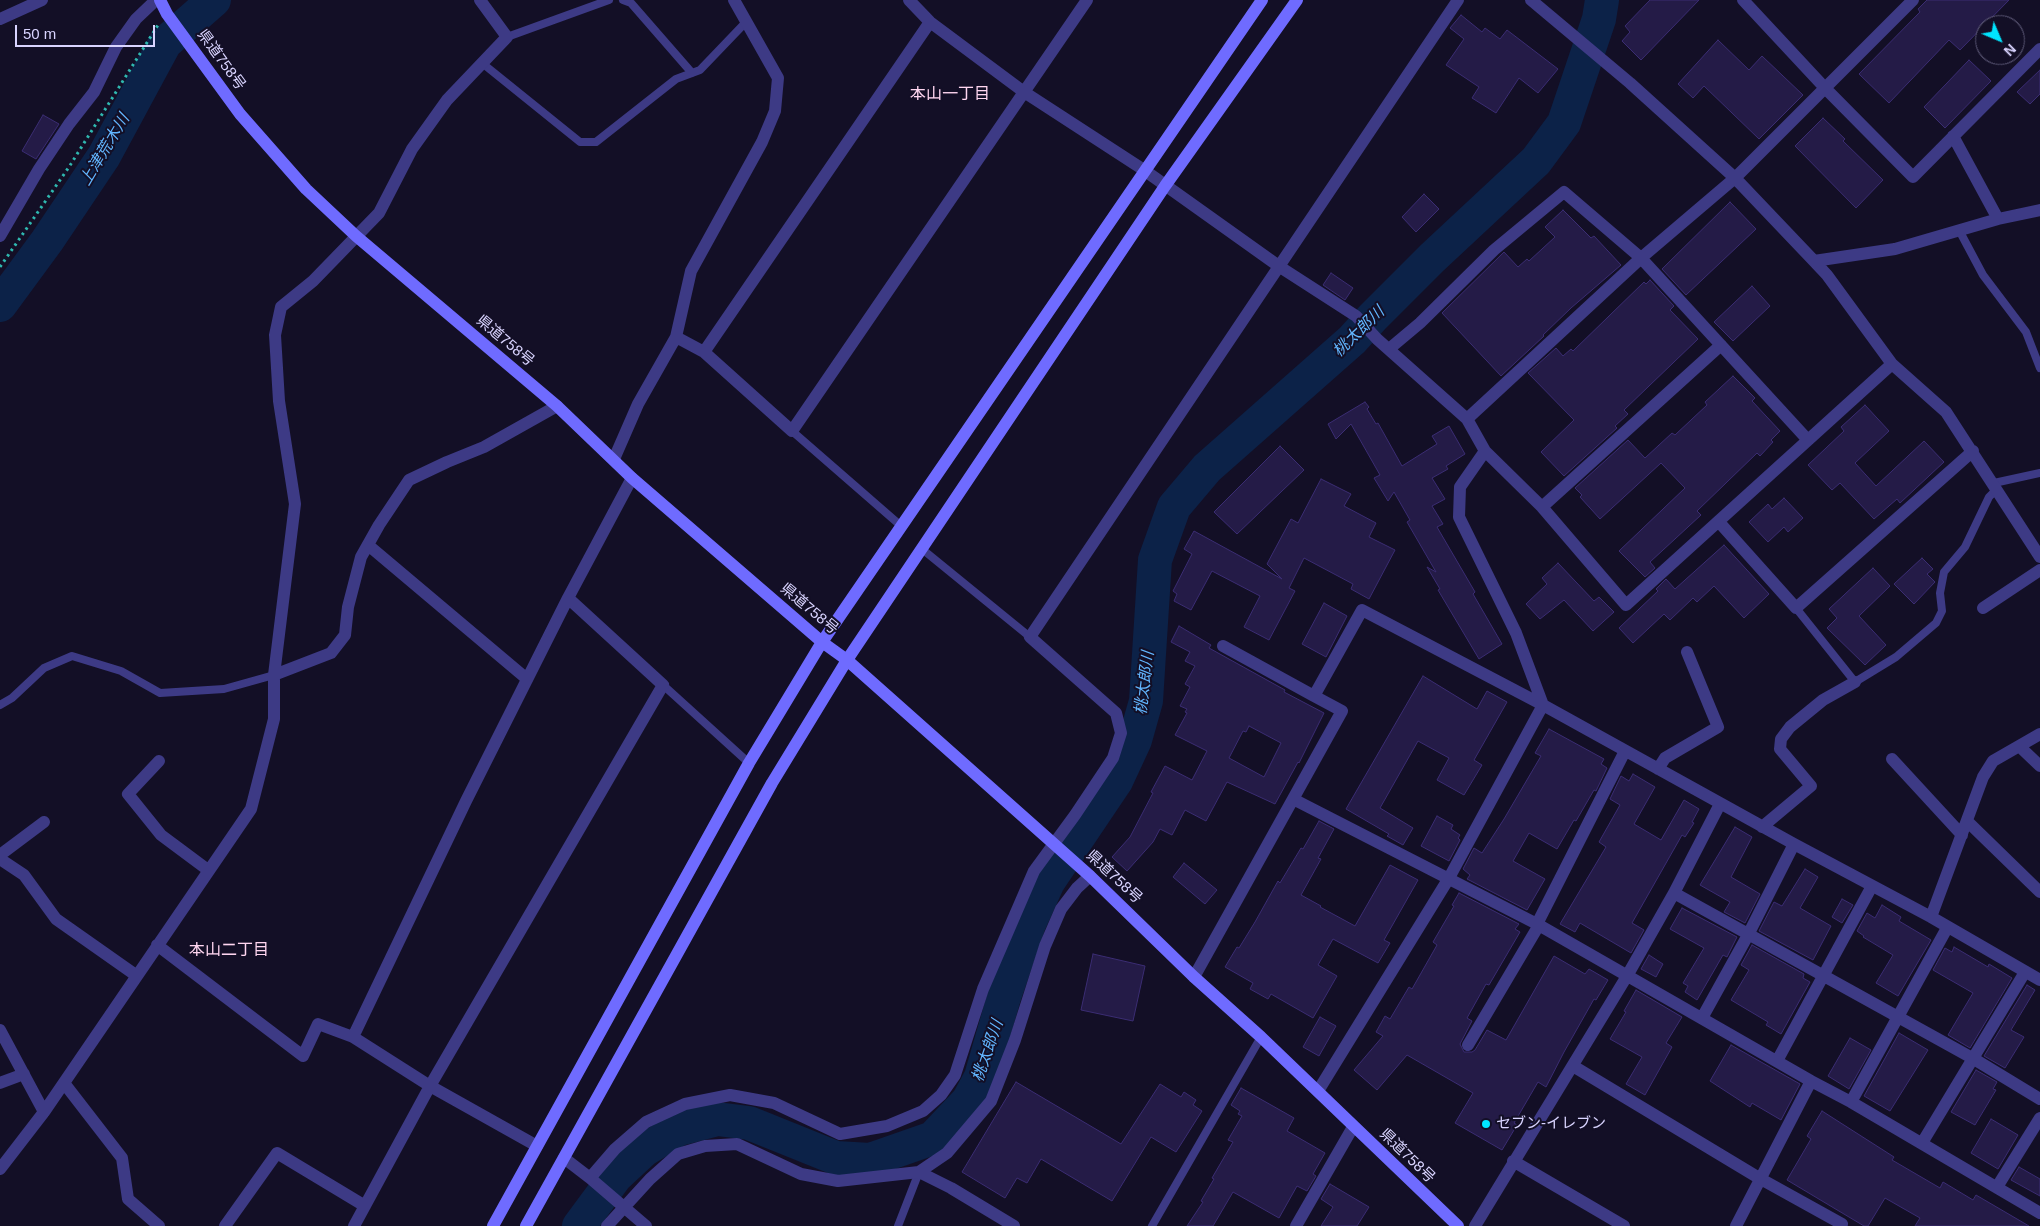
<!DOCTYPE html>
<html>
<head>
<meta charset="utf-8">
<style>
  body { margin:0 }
  #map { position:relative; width:2040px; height:1226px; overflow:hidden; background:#130f26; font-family:Arial,sans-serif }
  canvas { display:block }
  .north { position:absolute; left:1975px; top:15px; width:50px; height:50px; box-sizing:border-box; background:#130f26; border:1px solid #625e7d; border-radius:50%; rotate:135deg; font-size:14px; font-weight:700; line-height:20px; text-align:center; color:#d9d4ff }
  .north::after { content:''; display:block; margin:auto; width:18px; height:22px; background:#00e5ff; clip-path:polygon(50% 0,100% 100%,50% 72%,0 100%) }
  .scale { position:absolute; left:15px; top:25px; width:140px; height:22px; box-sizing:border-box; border:2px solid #d9d4ff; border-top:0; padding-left:6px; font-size:15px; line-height:18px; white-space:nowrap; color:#d9d4ff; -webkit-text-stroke:4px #130f26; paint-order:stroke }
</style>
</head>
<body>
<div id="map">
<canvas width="2040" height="1226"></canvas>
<div class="north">N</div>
<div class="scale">50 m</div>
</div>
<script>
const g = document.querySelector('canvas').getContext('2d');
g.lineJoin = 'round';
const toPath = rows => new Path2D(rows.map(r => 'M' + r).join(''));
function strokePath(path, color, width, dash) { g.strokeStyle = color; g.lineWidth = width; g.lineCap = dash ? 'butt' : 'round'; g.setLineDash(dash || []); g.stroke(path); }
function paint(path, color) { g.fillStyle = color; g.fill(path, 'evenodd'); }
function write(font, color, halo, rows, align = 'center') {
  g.font = font + ' Arial,"Noto Sans JP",sans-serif'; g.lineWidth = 4; g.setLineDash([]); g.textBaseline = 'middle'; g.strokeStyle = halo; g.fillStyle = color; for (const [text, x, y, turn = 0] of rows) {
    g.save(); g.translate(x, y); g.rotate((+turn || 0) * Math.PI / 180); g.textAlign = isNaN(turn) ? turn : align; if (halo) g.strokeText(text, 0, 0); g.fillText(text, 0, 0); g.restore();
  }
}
strokePath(toPath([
  [0,305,47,241,104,156,165,43,214,0],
  [579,1226,616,1176,644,1150,679,1129,717,1119,749,1123,836,1158,870,1160,933,1138,968,1101,981,1077,1004,997,1029,924,1048,882,1116,781,1135,740,1146,701,1155,560,1174,507,1207,468,1352,340,1373,317,1432,258,1536,161,1564,123,1599,19,1602,0]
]), '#0c2248', 34);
const building = toPath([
  [1650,0,1699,0,1641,60,1622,41,1630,32,1625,26,1650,0],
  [1927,0,2009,0,1960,50,1949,40,1889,103,1859,74,1920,12,1918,9,1927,0],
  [1461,15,1482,32,1485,28,1500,39,1507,30,1558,69,1538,93,1519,78,1496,113,1472,98,1479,87,1446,65,1464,39,1450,28,1461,15],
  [1718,40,1749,70,1762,56,1803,95,1759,139,1704,86,1693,98,1678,84,1718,40],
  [1969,60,1991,81,1945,128,1924,107,1969,60],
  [2040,70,2040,94,2030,104,2017,92,2040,70],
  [43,115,59,124,36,159,22,151,43,115],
  [1823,118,1845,139,1843,141,1883,180,1856,208,1795,146,1823,118],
  [1424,194,1439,209,1416,232,1402,217,1424,194],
  [1730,202,1756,229,1686,295,1662,269,1730,202],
  [1563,210,1591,238,1594,236,1621,265,1571,308,1543,335,1544,336,1501,376,1442,313,1504,252,1518,267,1527,259,1529,261,1555,237,1545,227,1563,210],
  [1331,273,1353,288,1345,300,1323,285,1331,273],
  [1650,280,1674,306,1670,310,1698,339,1624,410,1628,414,1615,426,1617,428,1564,476,1541,452,1574,420,1528,373,1556,348,1563,356,1571,349,1573,351,1644,282,1646,284,1650,280],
  [1752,286,1770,306,1733,341,1714,322,1752,286],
  [1733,376,1755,398,1752,401,1780,431,1771,440,1773,442,1760,456,1757,453,1697,511,1701,515,1650,562,1655,568,1645,577,1619,551,1685,488,1661,463,1600,519,1580,497,1582,495,1575,488,1628,440,1645,458,1672,433,1675,435,1707,405,1705,402,1733,376],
  [1365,402,1369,407,1367,409,1376,424,1378,423,1402,466,1437,444,1432,436,1449,426,1465,454,1446,466,1448,469,1432,478,1445,499,1432,506,1443,524,1437,527,1475,592,1473,594,1502,644,1479,659,1438,590,1440,589,1427,567,1436,572,1407,522,1410,520,1394,492,1388,501,1374,478,1380,475,1351,424,1336,439,1328,424,1365,402],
  [1865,405,1889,431,1855,463,1876,486,1924,441,1944,462,1900,503,1897,499,1874,519,1840,483,1832,490,1808,465,1844,431,1841,427,1865,405],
  [1280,446,1304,470,1237,534,1214,512,1280,446],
  [1321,479,1351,494,1344,506,1376,523,1369,537,1395,550,1369,599,1351,589,1353,584,1304,558,1289,588,1295,591,1269,640,1244,627,1260,596,1212,571,1191,610,1174,601,1177,594,1173,591,1192,554,1184,549,1194,531,1282,579,1267,564,1291,519,1298,523,1321,479],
  [1784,498,1803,518,1788,532,1784,527,1768,542,1749,522,1768,504,1772,509,1784,498],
  [1724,545,1769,594,1744,618,1714,586,1697,602,1693,598,1670,620,1664,614,1633,643,1619,628,1658,591,1656,589,1666,579,1675,589,1724,545],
  [1922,558,1933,569,1927,574,1935,582,1914,604,1894,584,1922,558],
  [1558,563,1594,601,1599,597,1614,612,1593,631,1564,600,1540,619,1526,604,1547,584,1542,578,1558,563],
  [1873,568,1890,586,1859,616,1886,645,1865,665,1827,628,1837,618,1829,609,1873,568],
  [1324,603,1347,616,1326,657,1302,644,1324,603],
  [1179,626,1211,645,1209,648,1285,690,1284,692,1324,713,1299,763,1298,762,1275,804,1227,782,1206,821,1185,810,1172,835,1160,829,1153,842,1127,871,1112,857,1130,837,1153,793,1151,792,1165,766,1192,780,1207,751,1175,735,1187,713,1185,712,1187,709,1180,706,1190,687,1185,684,1195,666,1185,661,1190,652,1171,642,1179,626],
  [1249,726,1281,743,1264,777,1229,758,1243,731,1246,732,1249,726],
  [1423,676,1477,709,1487,691,1507,702,1474,760,1482,765,1464,795,1437,780,1449,758,1418,741,1380,808,1413,828,1403,845,1387,836,1389,834,1346,809,1423,676],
  [1549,729,1604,759,1601,764,1607,768,1596,791,1594,790,1576,821,1574,820,1557,849,1529,833,1513,861,1545,879,1527,910,1467,879,1470,875,1463,869,1474,848,1482,853,1504,819,1541,756,1535,753,1549,729],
  [1633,774,1655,787,1634,824,1661,840,1684,800,1699,809,1692,822,1694,823,1685,837,1682,835,1632,923,1644,930,1631,953,1580,923,1575,932,1560,924,1606,847,1599,842,1620,805,1610,799,1621,776,1629,781,1633,774],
  [1437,816,1453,825,1451,829,1460,835,1458,838,1460,840,1449,861,1421,846,1437,816],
  [1319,821,1334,829,1318,858,1321,859,1301,895,1321,906,1320,907,1355,926,1390,865,1418,880,1384,940,1390,943,1378,963,1333,939,1318,965,1337,976,1313,1018,1271,994,1268,999,1250,989,1253,983,1225,967,1237,947,1239,948,1255,922,1278,881,1280,883,1301,848,1303,849,1319,821],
  [1735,827,1752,837,1731,877,1760,894,1745,923,1724,912,1730,902,1700,885,1735,827],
  [1184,863,1217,890,1205,904,1173,877,1184,863],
  [1805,869,1818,877,1800,908,1831,926,1813,960,1759,931,1774,902,1782,906,1805,869],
  [1459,893,1519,924,1515,929,1520,932,1489,985,1486,984,1467,1018,1472,1021,1460,1044,1464,1052,1472,1052,1475,1050,1487,1030,1506,1040,1554,956,1585,974,1589,969,1608,980,1596,1000,1594,999,1564,1052,1546,1087,1538,1082,1514,1123,1517,1125,1502,1150,1455,1123,1473,1093,1407,1055,1377,1090,1354,1070,1383,1036,1376,1032,1385,1016,1390,1019,1409,987,1412,989,1437,945,1433,942,1454,906,1452,905,1459,893],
  [1842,899,1853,905,1842,923,1832,917,1842,899],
  [1882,905,1901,917,1899,921,1931,940,1898,996,1876,983,1893,955,1863,937,1864,936,1857,931,1867,913,1875,918,1882,905],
  [1682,908,1737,937,1727,957,1723,955,1697,1000,1685,992,1688,986,1683,983,1704,948,1670,929,1682,908],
  [1752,945,1804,974,1803,978,1810,982,1781,1034,1766,1025,1768,1022,1731,1000,1749,970,1741,965,1752,945],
  [1954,947,1988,967,1989,964,2012,978,1970,1048,1948,1035,1973,993,1933,970,1945,948,1952,952,1954,947],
  [1093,954,1145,966,1133,1021,1081,1010,1093,954],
  [1649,955,1663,964,1656,977,1641,969,1649,955],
  [2027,985,2035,990,2011,1030,2024,1037,2005,1068,1984,1056,2027,985],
  [1636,990,1682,1017,1666,1043,1672,1047,1645,1095,1626,1084,1642,1057,1610,1039,1626,1012,1624,1011,1636,990],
  [1320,1017,1336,1026,1319,1056,1303,1047,1320,1017],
  [1899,1033,1928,1050,1890,1111,1864,1096,1899,1033],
  [1850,1038,1871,1050,1849,1089,1828,1076,1850,1038],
  [1731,1045,1800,1084,1781,1120,1752,1103,1750,1107,1710,1081,1731,1045],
  [1976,1070,1997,1082,1993,1089,1996,1090,1975,1125,1951,1112,1976,1070],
  [1016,1082,1121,1144,1160,1084,1181,1097,1184,1092,1196,1100,1193,1105,1202,1111,1176,1152,1151,1137,1112,1201,1041,1159,1027,1183,1017,1178,1005,1198,962,1172,1016,1082],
  [1241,1088,1294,1118,1287,1131,1325,1153,1313,1174,1316,1176,1307,1191,1297,1186,1279,1218,1233,1192,1213,1226,1187,1226,1203,1202,1201,1201,1214,1179,1212,1178,1233,1142,1228,1140,1242,1116,1238,1114,1240,1111,1231,1105,1241,1088],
  [1822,1111,1894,1157,1892,1160,1940,1188,1943,1182,1973,1200,1976,1195,2029,1226,1915,1226,1920,1218,1885,1198,1868,1226,1864,1226,1787,1180,1811,1139,1807,1136,1822,1111],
  [1991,1119,2018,1135,1998,1169,1971,1153,1991,1119],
  [2019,1167,2040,1179,2040,1196,2011,1180,2019,1167],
  [1330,1184,1369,1207,1357,1226,1321,1226,1333,1207,1321,1199,1330,1184]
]);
paint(building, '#241b47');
strokePath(building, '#3b2d73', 1);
strokePath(toPath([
  [0,267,69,167,158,25]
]), '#2fb8b0', 3, [2.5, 4]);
strokePath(toPath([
  [623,0,631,3,692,73],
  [507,37,609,0],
  [482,63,580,142,596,142,676,79,700,70,746,22],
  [1959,230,1983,275,2026,332,2040,368],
  [792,431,900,525],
  [1994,483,2040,473],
  [922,549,1030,637],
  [1796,608,1855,682,1896,657,1936,623,1942,611,1940,593,1944,572,1965,547,1989,497,1997,489],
  [663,685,749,763],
  [0,705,12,698,44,668,72,656,121,671,160,693,224,689,274,675],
  [898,1226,919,1172],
  [1152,1226,1261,1037]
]), '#3d3a85', 8);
strokePath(toPath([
  [909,0,930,22,1024,92,1144,170,1280,267,1356,316,1377,339,1467,419,1485,451,1542,507,1626,605,1892,364],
  [1531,0,1630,83,1735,178,1814,261,1827,275,1892,364,1946,412,2040,557],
  [1743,0,1825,88,1913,177,2040,49],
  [0,19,42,0],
  [1953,136,1998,219],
  [0,236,39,169,69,124,94,92,116,47,136,19,156,0],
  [1814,261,1895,249,1998,219,2040,210],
  [676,337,704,352,792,431,1087,0],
  [1389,349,1420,323,1494,250,1564,192,1641,258,1807,439],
  [704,352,930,22],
  [1467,419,1641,258,1735,178,1913,0],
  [614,459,638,404,676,337,691,271,762,142,775,111,778,78,734,0],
  [1542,507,1721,345],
  [1719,522,1796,608,1973,451],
  [368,545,527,679],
  [1983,608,2040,570],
  [1223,646,1314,696],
  [274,675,331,653,345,635,348,607,361,557,379,525,409,480,447,462,484,447,557,406],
  [2019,746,2040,766],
  [1892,759,1962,835],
  [159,761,128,794,161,835,208,870],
  [1658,769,1665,758,1718,727,1687,652],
  [1293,799,1537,924,1811,1081,1851,1102,2040,1213],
  [1967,821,2040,892],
  [1762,827,1811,786,1780,749,1781,739,1790,727,1823,700,1855,682],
  [0,855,44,822],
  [0,859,24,875,56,919,137,976],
  [1674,893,1974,1059,2040,1099],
  [1931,917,1983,777,1993,761,2040,734],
  [1537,924,1625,751],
  [157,945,303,1056,318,1024,353,1037,430,1086,537,1146],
  [1194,977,1342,711,1314,696,1362,610,1543,705,1794,844,1931,917,2040,980],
  [1702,1018,1748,935,1794,844],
  [0,1030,44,1112],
  [353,1037,466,801,568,598,632,478],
  [1468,1045,1539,925],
  [1777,1061,1872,886],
  [1573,1066,1759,1178,1842,1224],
  [0,1083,24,1074],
  [64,1083,122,1158,128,1199,159,1226],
  [1318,1091,1449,878,1543,705,1516,633,1459,517,1460,487,1485,451],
  [1851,1102,1947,928],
  [1922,1143,2025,972],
  [564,1158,590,1178,615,1149,646,1122,685,1104,730,1095,774,1103,840,1134,887,1126,923,1111,941,1095,955,1075,983,989,1034,871,1075,815,1113,758,1121,733,1116,713,1030,637,1458,0],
  [1513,1161,1624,1226],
  [0,1169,44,1112,251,809,274,719,274,675,295,504,279,401,275,335,281,307,313,281,379,213,412,149,447,100,507,37,480,0],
  [919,1172,951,1188,1014,1226],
  [590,1178,646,1226],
  [1997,1187,2040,1118],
  [225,1226,277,1153,365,1206],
  [354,1226,430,1086,663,685,568,598],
  [607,1226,650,1179,678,1154,705,1146,737,1144,801,1174,838,1181,919,1172,947,1153,991,1101,1015,1040,1045,946,1061,909,1077,888,1090,876],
  [1296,1226,1353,1127],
  [1475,1226,1627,976,1674,893,1720,804],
  [1736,1226,1811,1081]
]), '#3d3a85', 12);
strokePath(toPath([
  [160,0,167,14,240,114,306,189,356,236,557,406,632,478,822,642,847,660,1090,876,1194,977,1261,1037,1458,1226],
  [493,1226,749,763,822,642,1262,0],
  [526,1226,772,783,847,660,1165,186,1297,0]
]), '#6f6bff', 12);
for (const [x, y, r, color] of [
  [1486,1124,5,"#00e5ff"]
]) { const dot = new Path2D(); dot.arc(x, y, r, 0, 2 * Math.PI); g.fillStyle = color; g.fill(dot); strokePath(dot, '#130f26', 2); }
write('15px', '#d9d4ff', '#130f26', [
  ["県道758号",221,60,54],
  ["県道758号",505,341,40],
  ["県道758号",809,609,40],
  ["県道758号",1114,877,43],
  ["県道758号",1407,1156,44]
]);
write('15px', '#d9d4ff', '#130f26', [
  ["セブン-イレブン",1496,1124]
], 'left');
write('16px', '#ffd6f0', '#130f26', [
  ["本山一丁目",950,95],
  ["本山二丁目",229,951]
]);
write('italic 16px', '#62b6ff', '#130f26', [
  ["上津荒木川",105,150,-59],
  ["桃太郎川",1359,332,-44],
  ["桃太郎川",1145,683,-83],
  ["桃太郎川",988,1051,-71]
]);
</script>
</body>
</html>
